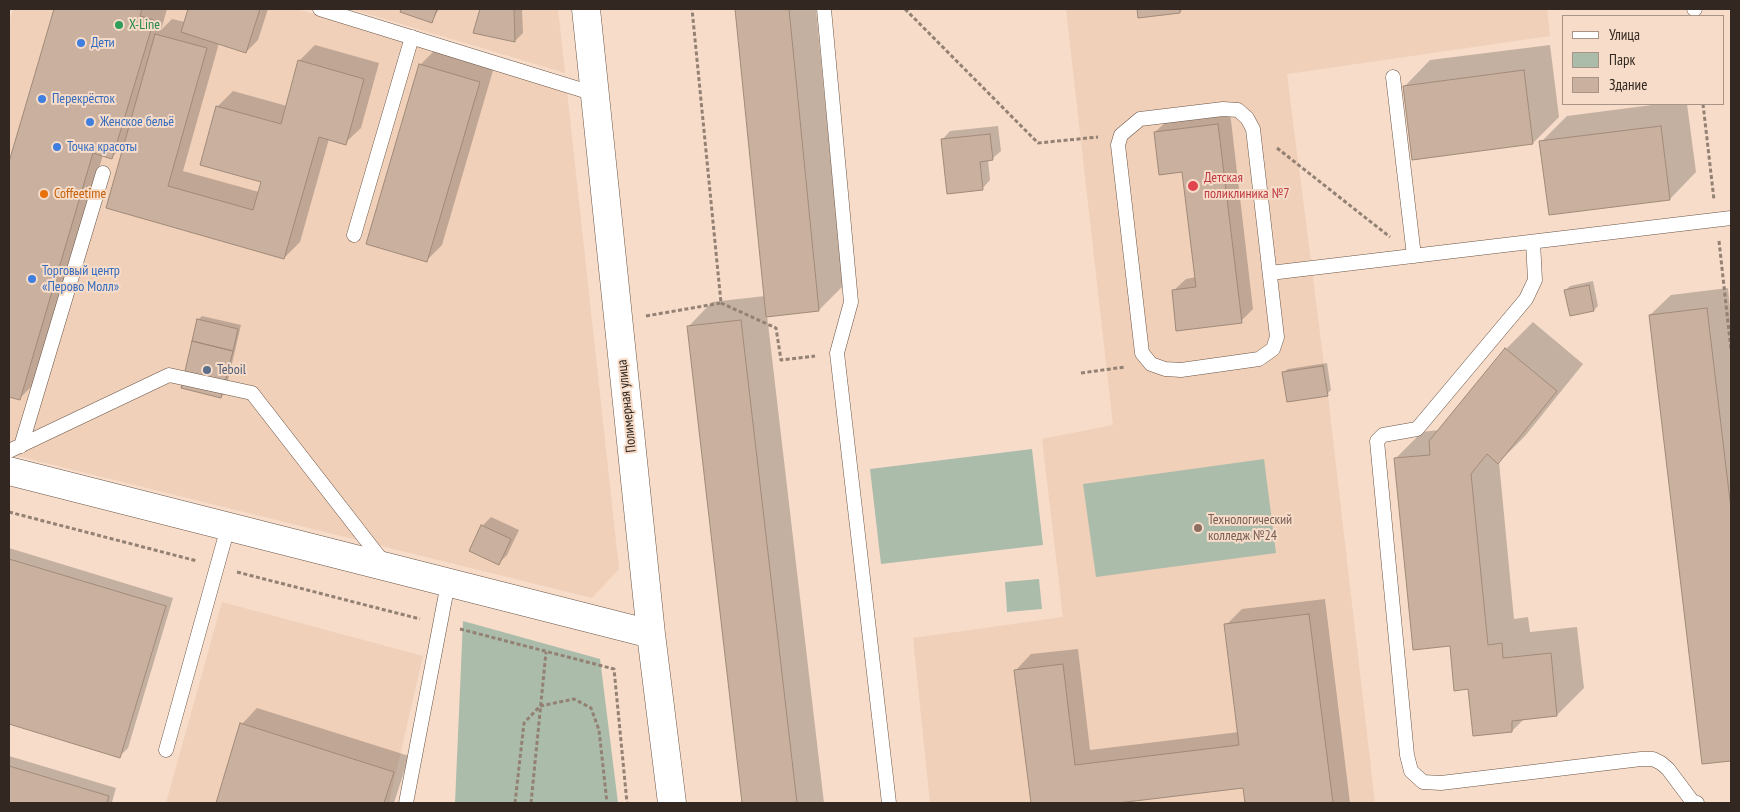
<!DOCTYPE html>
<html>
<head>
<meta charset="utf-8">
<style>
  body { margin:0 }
  #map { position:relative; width:1740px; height:812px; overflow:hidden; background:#f6dcc9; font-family:"PT Sans Narrow",sans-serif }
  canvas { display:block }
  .frame { position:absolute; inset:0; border:10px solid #322821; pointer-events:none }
  .legend { position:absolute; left:1562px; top:15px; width:162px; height:90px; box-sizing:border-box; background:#f6dcc9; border:1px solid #a89486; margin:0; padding:6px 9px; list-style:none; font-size:15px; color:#322821 }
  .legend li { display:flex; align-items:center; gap:10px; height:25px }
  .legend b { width:25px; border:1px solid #a89486 }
</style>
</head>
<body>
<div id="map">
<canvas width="1740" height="812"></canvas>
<div class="frame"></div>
<ul class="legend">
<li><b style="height:6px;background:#fff"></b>Улица</li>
<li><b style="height:14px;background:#abbcab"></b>Парк</li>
<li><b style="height:14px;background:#cab19f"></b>Здание</li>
</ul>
</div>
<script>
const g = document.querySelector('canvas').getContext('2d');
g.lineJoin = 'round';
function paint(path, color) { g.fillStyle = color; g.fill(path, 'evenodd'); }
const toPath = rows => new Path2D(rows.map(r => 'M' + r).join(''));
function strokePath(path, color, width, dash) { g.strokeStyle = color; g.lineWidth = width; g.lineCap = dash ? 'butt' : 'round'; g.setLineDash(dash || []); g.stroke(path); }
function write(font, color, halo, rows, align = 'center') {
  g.font = font + ' "PT Sans Narrow",sans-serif'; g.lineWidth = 4; g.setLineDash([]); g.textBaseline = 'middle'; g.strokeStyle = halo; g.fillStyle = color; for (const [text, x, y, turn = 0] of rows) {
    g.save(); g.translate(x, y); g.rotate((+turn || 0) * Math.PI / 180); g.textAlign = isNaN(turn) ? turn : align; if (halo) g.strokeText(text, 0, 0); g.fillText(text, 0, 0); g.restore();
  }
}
paint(toPath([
  [13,9,297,9,567,91,619,569,592,598,9,454,9,23],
  [351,9,558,9,565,73],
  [1066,9,1547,9,1550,36,1287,74,1328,396,1375,803,930,803,913,638,1063,617,1042,439,1113,425],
  [222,602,423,656,389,803,166,803]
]), '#f0d0b9');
paint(toPath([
  [1032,449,1043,545,881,564,870,469],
  [1264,459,1276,553,1096,577,1083,484],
  [1039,579,1042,609,1007,612,1005,582],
  [463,621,600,659,618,803,455,803]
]), '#abbcab');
paint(toPath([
  [56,9,167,9,161,30,172,19,185,22,190,9,268,9,258,40,246,52,219,43,183,171,259,192,262,181,201,164,218,106,233,91,287,106,299,61,315,45,379,63,361,128,345,143,329,139,300,242,284,258,107,207,125,144,112,157,103,155,35,383,19,399,9,396,9,166],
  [402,9,439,9,432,21,401,12],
  [481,9,522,9,523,33,515,41,474,33],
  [737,9,816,9,843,286,819,310,767,315,824,803,743,803,688,327,712,302,765,296],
  [1139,9,1183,9,1180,12,1140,17],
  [1550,45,1559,117,1533,143,1404,87,1430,60],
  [436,49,494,67,442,245,427,260,420,65],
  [1660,104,1687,104,1696,172,1670,199,1541,142,1567,116],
  [1230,112,1253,309,1241,321,1173,291,1186,279,1196,277,1183,171,1155,132,1168,120],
  [998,126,1001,151,992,159,988,160,990,180,982,189,942,140,950,131],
  [1593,281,1598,306,1594,310,1566,290,1570,286],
  [1728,288,1731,319,1731,759,1703,763,1650,315,1671,295],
  [202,316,241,325,225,393,221,397,198,320],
  [1533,322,1583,364,1525,436,1499,462,1514,619,1528,617,1530,632,1577,627,1584,688,1557,715,1524,719,1512,731,1470,688,1451,645,1395,459,1422,432,1439,430,1506,349],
  [1327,363,1331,390,1327,394,1284,372,1288,369],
  [491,517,519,530,507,555,498,564,471,550,482,526],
  [9,548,173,598,128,748,120,756,9,723],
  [1325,599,1350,803,1246,803,1244,786,1107,803,1032,803,1016,670,1031,654,1078,649,1090,750,1239,732,1226,625,1242,609],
  [257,708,409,756,394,803,217,803,242,724],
  [9,756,116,788,112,802,117,803,9,803]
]), '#0003');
const building = toPath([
  [54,9,142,9,140,16,154,20,112,159,93,153,20,400,9,397,9,162,54,9],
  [188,9,260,9,246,53,181,32,188,9],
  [401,9,437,9,432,23,400,12,401,9],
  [480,9,514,9,515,42,473,33,480,9],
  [735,9,789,9,819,311,766,317,735,9],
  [1137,9,1180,9,1180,13,1138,18,1137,9],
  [155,34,207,48,168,186,253,210,261,182,200,165,216,106,281,124,298,60,364,79,346,145,319,137,284,259,106,208,155,34],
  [419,64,480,82,427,262,366,244,419,64],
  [1524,70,1533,144,1412,160,1403,86,1524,70],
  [1218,124,1242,323,1176,331,1172,290,1196,287,1182,172,1159,175,1154,132,1218,124],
  [1661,126,1670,200,1549,215,1539,141,1661,126],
  [990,134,993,160,980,162,983,190,947,194,941,139,990,134],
  [1589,285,1594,311,1570,316,1564,290,1589,285],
  [1707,308,1731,509,1731,761,1702,764,1649,315,1707,308],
  [197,319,238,329,233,351,192,341,197,319],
  [741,320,797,803,742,803,687,326,741,320],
  [192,341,233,351,221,398,181,388,192,341],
  [1505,348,1557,391,1498,464,1487,454,1471,474,1488,645,1502,643,1503,658,1551,653,1557,716,1512,721,1512,732,1473,736,1468,689,1454,691,1450,646,1413,650,1394,458,1430,455,1429,441,1505,348],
  [1323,366,1328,396,1287,402,1282,372,1323,366],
  [481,525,511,539,499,565,469,551,481,525],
  [9,559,166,606,120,758,9,724,9,559],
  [1309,614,1333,803,1245,803,1243,788,1118,803,1031,803,1014,670,1063,664,1075,765,1239,745,1224,624,1309,614],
  [240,723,394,772,384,803,216,803,240,723],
  [9,766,109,796,107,803,9,803,9,766]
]);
paint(building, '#cab19f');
strokePath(building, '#a18a79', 1);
const service = toPath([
  [320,9,595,94],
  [824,9,851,302,837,353,889,803],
  [1694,9,1695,9],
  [1393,77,1414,256],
  [1223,109,1238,110,1247,118,1253,129,1277,337,1273,349,1259,359,1181,370,1165,369,1151,364,1142,353,1118,145,1121,135,1140,119,1223,109],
  [354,235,412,37],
  [1533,242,1535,280,1526,299,1417,429,1383,435,1377,441,1407,755,1411,771,1423,782,1441,783,1641,759,1653,759,1661,763,1668,769,1692,801,1697,803],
  [1270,273,1731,218],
  [21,446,103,173],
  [9,451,169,375,252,393,384,563],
  [166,750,228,527],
  [406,803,448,583]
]);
const minor = toPath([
  [586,9,651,634,672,803],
  [9,471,651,634]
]);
strokePath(service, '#6b5546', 15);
strokePath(minor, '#6b5546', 29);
strokePath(toPath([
  [905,9,1038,143,1098,137],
  [1703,104,1714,200],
  [1277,148,1390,237],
  [1719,241,1731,350],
  [721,303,776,328,781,360,815,356],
  [646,316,721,303,692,9],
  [1081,373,1125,367],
  [9,512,197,561],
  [237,572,420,619],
  [460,629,614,669,627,803],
  [515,803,524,723,540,706,574,699,591,708,599,730,607,803],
  [531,803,546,652]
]), '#938174', 3, [4, 2.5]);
strokePath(service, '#fff', 14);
strokePath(minor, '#fff', 28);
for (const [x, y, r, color] of [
  [119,25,5,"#2e9e5b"],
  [81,43,5,"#3f7fe0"],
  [42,99,5,"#3f7fe0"],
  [90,122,5,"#3f7fe0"],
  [57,147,5,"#3f7fe0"],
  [1193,186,6,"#e0444e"],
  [44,194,5,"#e8710a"],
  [32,279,5,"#3f7fe0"],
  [207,370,5,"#5c6f8a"],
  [1198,528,5,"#8d6e63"]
]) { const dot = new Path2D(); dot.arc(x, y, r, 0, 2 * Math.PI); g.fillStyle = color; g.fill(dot); strokePath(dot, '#f6dcc9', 2); }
write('14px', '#27864d', '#f6dcc9', [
  ["X-Line",129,25]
], 'left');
write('14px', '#366cbe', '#f6dcc9', [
  ["Дети",91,43],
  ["Перекрёсток",52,99],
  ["Женское бельё",100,122],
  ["Точка красоты",67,147],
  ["Торговый центр",42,271],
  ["«Перово Молл»",42,287]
], 'left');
write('14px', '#be3a42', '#f6dcc9', [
  ["Детская",1204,178],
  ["поликлиника №7",1204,194]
], 'left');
write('14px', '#c56008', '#f6dcc9', [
  ["Coffeetime",54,194]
], 'left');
write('14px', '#4e5e75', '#f6dcc9', [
  ["Teboil",217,370]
], 'left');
write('14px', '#322821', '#f6dcc9', [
  ["Полимерная улица",627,406,-96]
]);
write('14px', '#785e54', '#f6dcc9', [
  ["Технологический",1208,520],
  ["колледж №24",1208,536]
], 'left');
</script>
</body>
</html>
